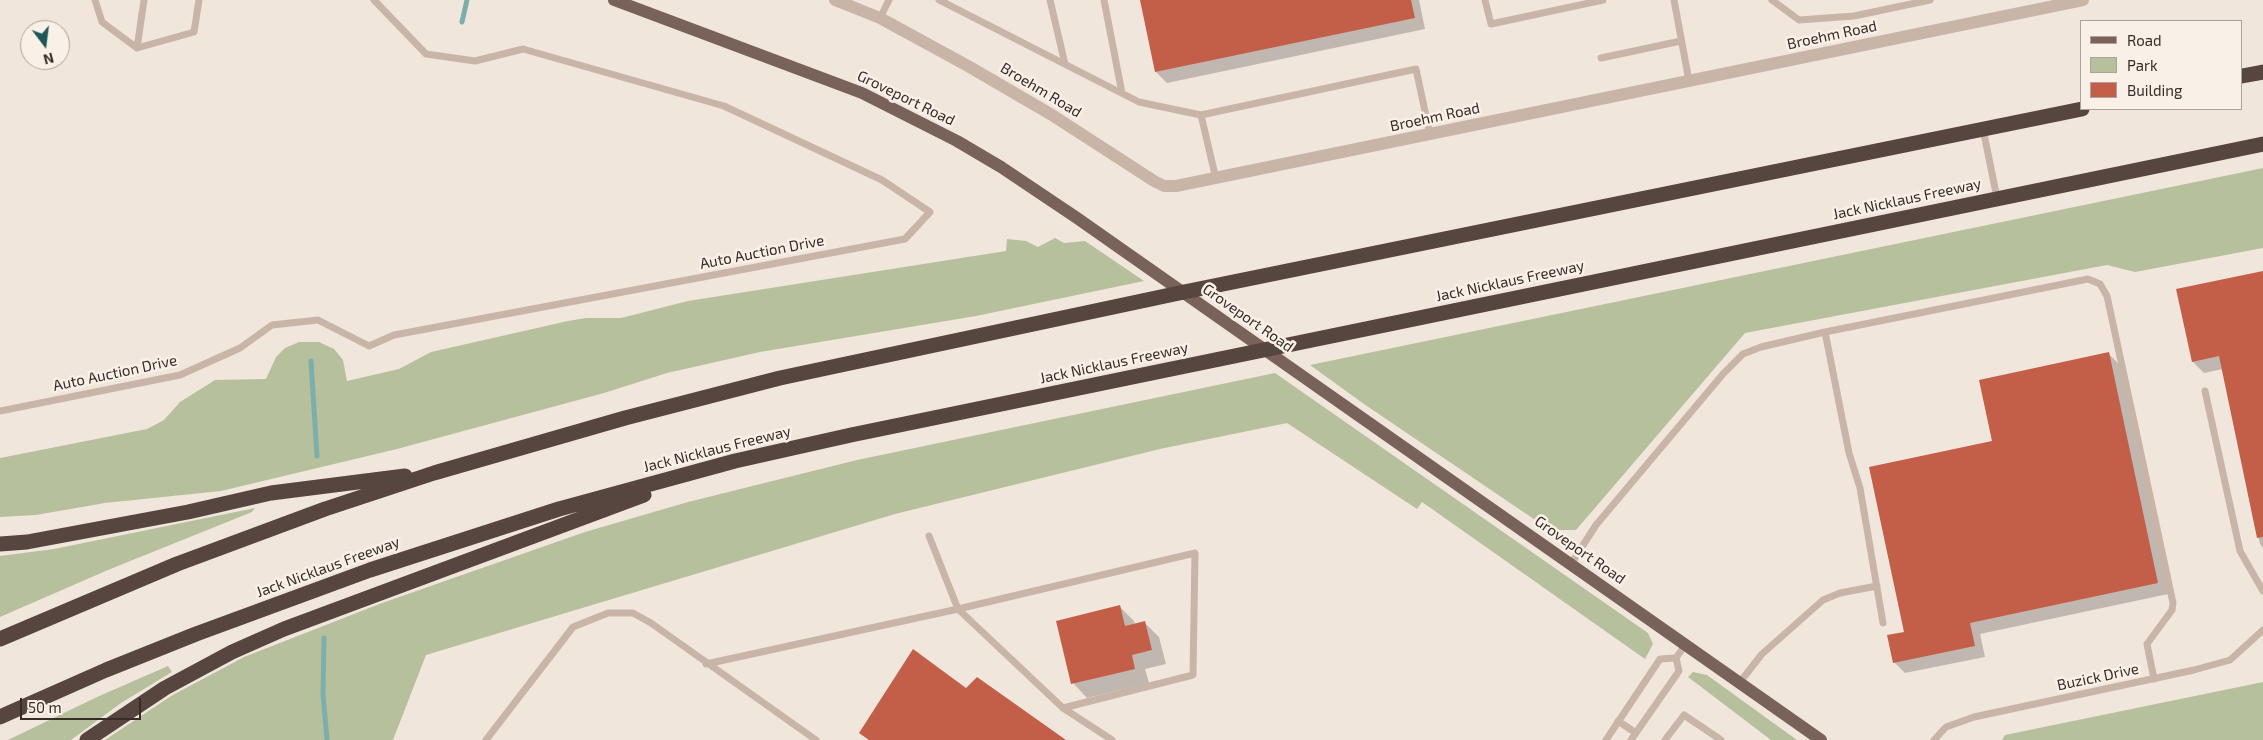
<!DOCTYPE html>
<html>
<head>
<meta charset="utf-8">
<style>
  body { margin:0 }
  #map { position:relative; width:2263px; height:740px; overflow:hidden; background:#f1e6dc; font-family:"Exo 2",sans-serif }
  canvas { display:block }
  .legend { position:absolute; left:2080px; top:20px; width:162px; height:90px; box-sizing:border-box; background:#f9f0e8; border:1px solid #aba29b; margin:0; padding:6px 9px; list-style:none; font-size:15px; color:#362c28 }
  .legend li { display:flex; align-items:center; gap:10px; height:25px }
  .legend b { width:25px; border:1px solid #aba29b }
  .north { position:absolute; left:20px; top:20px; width:50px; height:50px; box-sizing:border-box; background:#f9f0e8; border:1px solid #aba29b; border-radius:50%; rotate:165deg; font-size:14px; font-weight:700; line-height:20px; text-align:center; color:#362c28 }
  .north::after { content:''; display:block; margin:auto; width:18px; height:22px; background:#1f5757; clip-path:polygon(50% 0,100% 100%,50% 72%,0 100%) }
  .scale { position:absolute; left:20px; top:698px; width:121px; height:22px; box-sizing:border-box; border:2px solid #362c28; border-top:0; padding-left:6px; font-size:15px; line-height:18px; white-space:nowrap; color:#362c28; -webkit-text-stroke:4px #f9f0e8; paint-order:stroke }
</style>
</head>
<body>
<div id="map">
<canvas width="2263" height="740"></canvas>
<ul class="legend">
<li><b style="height:6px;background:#78625a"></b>Road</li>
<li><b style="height:14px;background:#b7c09c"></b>Park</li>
<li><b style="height:14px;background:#c35e48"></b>Building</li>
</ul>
<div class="north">N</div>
<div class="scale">50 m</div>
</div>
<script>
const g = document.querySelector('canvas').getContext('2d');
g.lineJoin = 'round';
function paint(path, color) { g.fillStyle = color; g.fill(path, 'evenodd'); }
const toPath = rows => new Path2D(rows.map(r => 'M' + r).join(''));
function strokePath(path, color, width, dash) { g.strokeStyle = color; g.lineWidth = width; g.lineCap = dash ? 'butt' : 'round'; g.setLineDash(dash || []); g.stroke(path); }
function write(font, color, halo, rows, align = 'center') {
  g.font = font + ' "Exo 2",sans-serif'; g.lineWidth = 5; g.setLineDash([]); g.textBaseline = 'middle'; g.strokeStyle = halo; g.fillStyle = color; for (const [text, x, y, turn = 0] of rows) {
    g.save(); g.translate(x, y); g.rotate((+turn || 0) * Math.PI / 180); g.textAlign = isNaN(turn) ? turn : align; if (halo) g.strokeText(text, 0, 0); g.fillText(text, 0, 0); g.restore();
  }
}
paint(toPath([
  [2263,168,2263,248,2135,272,2107,265,1745,333,1576,530,1550,530,1364,404,1310,365],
  [1055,238,1064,243,1085,241,1144,281,976,316,760,352,667,373,604,393,397,449,221,491,105,503,36,515,0,517,0,458,147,429,164,420,180,402,215,380,266,379,276,357,285,348,299,342,319,342,334,349,343,360,347,381,399,369,431,352,568,321,586,318,621,318,688,301,1006,251,1007,239,1026,241,1038,247],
  [1275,373,1648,633,1653,644,1645,659,1422,502,1417,509,1287,423,1160,449,895,514,426,655,393,740,105,740,171,696,244,657,382,603,585,532,688,502,857,460],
  [255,508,252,512,108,570,0,617,0,556,54,549],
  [168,666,172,672,121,703,71,740,8,740,97,697],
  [1693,672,1707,675,1797,740,1771,740,1688,677],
  [2263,682,2263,740,2002,740,2005,735]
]), '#b7c09c');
paint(toPath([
  [1141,0,1419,0,1425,29,1167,83,1156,72],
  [2263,272,2263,548,2260,544,2223,369,2204,373,2193,362],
  [2109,354,2120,365,2168,594,1980,634,1985,657,1905,673,1894,662,1905,633,1993,442],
  [1120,607,1134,621,1135,625,1145,623,1159,637,1166,664,1145,669,1149,683,1087,698,1073,683]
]), '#0003');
strokePath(toPath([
  [462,22,467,0],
  [311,361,317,456],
  [324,638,323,694,327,740]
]), '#7caeac', 5);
paint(toPath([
  [1140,0,1411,0,1415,18,1155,72],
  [2263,271,2263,537,2257,538,2219,356,2192,362,2176,289],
  [2109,352,2158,583,1970,623,1975,646,1893,663,1887,635,1904,632,1869,467,1992,441,1979,380],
  [1120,605,1125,626,1145,621,1152,650,1132,655,1135,669,1071,684,1056,621],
  [913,649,966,688,977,677,1066,740,869,740,859,733]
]), '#c35e48');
strokePath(toPath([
  [95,0,102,22,137,48],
  [939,0,1139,102,1201,115,1416,69,1430,135],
  [1050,0,1065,64],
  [1104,0,1122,93],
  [1485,0,1491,24,1603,0],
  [1674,0,1689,81],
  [1772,0,1799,20,1854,16,1930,0],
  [880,18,889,0],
  [137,48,194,32,199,0],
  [137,48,144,0],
  [1601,58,1681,41],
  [1201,115,1216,179],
  [1983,129,1997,198],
  [1825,332,2088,279,2100,284,2107,296,2173,603,2172,610,2147,644,2154,679],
  [2205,391,2240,551,2263,591],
  [0,411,180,375,240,348,272,325,318,320,369,346,394,335,905,239,930,212,882,180,724,106,523,49,475,61,426,54,374,0],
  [929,536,958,609,1063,708,1112,740],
  [1571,564,1596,525,1723,374,1743,354,1761,347,1825,332,1849,453,1860,488,1883,623],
  [706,664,958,609,1195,553,1193,675,1063,708],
  [1740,682,1762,654,1823,600,1840,593,1877,586],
  [1618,721,1636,733],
  [486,740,573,627,608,613,633,613,651,623,816,740],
  [1606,740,1660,659,1676,658],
  [1631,740,1679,671,1676,658,1686,644],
  [1665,740,1684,715,1721,740],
  [1934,740,1946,727,1974,717,2194,670,2230,660,2263,630]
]), '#c9b5a8', 7);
strokePath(toPath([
  [835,0,880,18,968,66,1052,115,1154,181,1164,186,1176,186,2083,0]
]), '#c9b5a8', 12);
strokePath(toPath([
  [614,0,862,93,957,141,1001,167,1077,218,1821,740]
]), '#78625a', 12);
strokePath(toPath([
  [2242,76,2263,72],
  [0,544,27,542,188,512,271,493,405,476],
  [0,639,177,564,325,509,434,473,625,418,780,378,1184,292,2082,109],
  [0,717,106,670,196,634,370,570,559,509,735,461,851,435,2263,144],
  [87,740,165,688,232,652,284,629,644,495]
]), '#57453f', 15);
write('15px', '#362c28', '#f9f0e8', [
  ["Broehm Road",1832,35,-12],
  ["Broehm Road",1041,90,31],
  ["Groveport Road",906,98,26],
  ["Broehm Road",1435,117,-12],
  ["Jack Nicklaus Freeway",1907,199,-12],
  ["Auto Auction Drive",762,252,-11],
  ["Jack Nicklaus Freeway",1510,281,-12],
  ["Groveport Road",1248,318,35],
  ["Jack Nicklaus Freeway",1114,363,-12],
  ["Auto Auction Drive",115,373,-12],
  ["Jack Nicklaus Freeway",717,449,-14],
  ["Groveport Road",1580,550,35],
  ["Jack Nicklaus Freeway",328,567,-20],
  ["Buzick Drive",2098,677,-12]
]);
</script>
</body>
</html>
